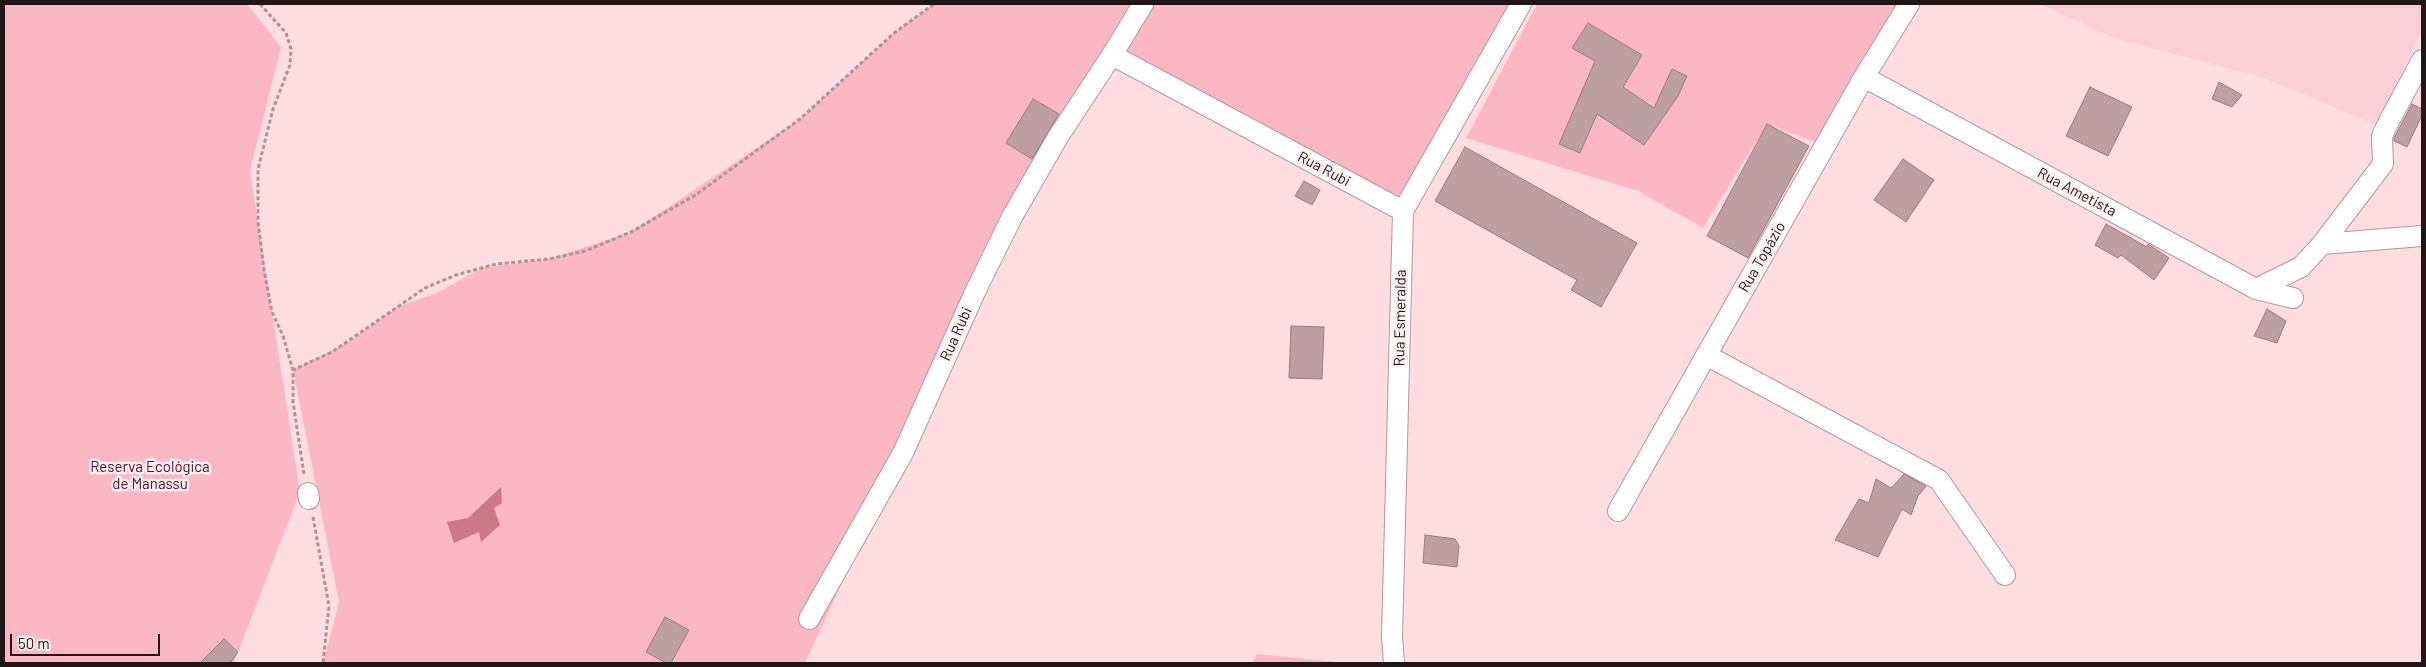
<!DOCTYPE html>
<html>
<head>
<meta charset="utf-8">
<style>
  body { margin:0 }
  #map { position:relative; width:2426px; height:667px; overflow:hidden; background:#ffdde1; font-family:Barlow,sans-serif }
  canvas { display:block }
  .frame { position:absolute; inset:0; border:5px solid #211617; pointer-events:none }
  .scale { position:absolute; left:10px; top:634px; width:150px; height:22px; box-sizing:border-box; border:2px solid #211617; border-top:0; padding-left:6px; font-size:15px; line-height:18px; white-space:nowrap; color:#211617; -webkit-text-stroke:4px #fef0f1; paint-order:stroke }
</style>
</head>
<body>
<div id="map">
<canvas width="2426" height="667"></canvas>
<div class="frame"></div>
<div class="scale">50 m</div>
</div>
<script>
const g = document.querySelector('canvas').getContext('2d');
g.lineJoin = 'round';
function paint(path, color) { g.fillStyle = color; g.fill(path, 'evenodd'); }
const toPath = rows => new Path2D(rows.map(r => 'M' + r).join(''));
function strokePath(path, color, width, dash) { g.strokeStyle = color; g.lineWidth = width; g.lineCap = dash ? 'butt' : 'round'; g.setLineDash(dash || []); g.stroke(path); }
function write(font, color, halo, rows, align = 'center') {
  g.font = font + ' Barlow,sans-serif'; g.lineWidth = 5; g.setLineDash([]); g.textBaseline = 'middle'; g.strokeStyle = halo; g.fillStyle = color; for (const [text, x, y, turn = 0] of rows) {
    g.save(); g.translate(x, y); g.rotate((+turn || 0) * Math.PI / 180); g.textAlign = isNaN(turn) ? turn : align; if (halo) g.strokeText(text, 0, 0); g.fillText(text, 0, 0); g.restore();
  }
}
paint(toPath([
  [2039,4,2422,4,2422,30,2377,125,2261,77,2114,38]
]), '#facfd5');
paint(toPath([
  [4,4,247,4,281,47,250,171,300,492,234,663,4,663],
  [934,4,1515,4,1400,200,1112,56,1012,217,805,663,323,663,339,602,293,370,350,341,399,306,437,293,481,268,549,259,631,232,800,119,894,33],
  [1537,4,1900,4,1815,142,1767,124,1703,228,1638,191,1466,138],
  [1257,654,1346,663,1252,663]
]), '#fbb8c2');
paint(toPath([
  [501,487,502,503,494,508,500,525,481,542,479,532,454,543,447,522,468,518]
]), '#cb7987');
const building = toPath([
  [1588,23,1642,55,1623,87,1654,108,1672,69,1687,76,1678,96,1644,145,1597,114,1580,153,1559,144,1595,61,1572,48,1588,23],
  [2219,82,2242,95,2232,107,2212,99,2219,82],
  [2090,87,2132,107,2108,156,2066,136,2090,87],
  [1033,99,1059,114,1032,159,1006,143,1033,99],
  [2412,104,2422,109,2422,115,2407,147,2394,141,2394,138,2412,104],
  [1767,124,1809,146,1748,258,1707,236,1767,124],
  [1465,147,1637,243,1601,307,1571,290,1577,280,1435,201,1465,147],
  [1903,159,1934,180,1906,222,1874,200,1903,159],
  [1304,181,1320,190,1312,205,1295,196,1304,181],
  [2106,224,2147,247,2148,244,2169,258,2154,280,2121,255,2118,258,2095,245,2106,224],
  [2267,309,2286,321,2277,343,2254,336,2267,309],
  [1291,326,1324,327,1322,379,1289,378,1291,326],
  [1904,474,1926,486,1918,496,1911,515,1902,509,1878,557,1835,540,1859,499,1869,503,1876,479,1891,488,1904,474],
  [1425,535,1455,539,1459,546,1457,567,1423,563,1425,535],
  [665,617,689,630,671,663,666,663,646,652,665,617],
  [224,639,238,652,230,663,200,663,224,639]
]);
paint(building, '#bd9ea2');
strokePath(building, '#9a7c80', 1);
const minor = toPath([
  [1112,55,1403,211],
  [1864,77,2256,289,2293,298],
  [2322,244,2422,236],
  [2256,289,2301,267,2322,244,2383,164,2382,136,2388,123,2422,60],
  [1706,355,1939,480,2005,575],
  [308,493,309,499],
  [1618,511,1864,77,1909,4],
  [809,619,903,453,975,292,1012,217,1058,137,1112,55,1143,4],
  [1394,663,1392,637,1403,211,1521,4]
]);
strokePath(minor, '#b5969a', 22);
strokePath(toPath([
  [260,4,286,33,291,49,290,65,273,109,258,169,258,222,264,270,272,312,283,336,293,370],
  [304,474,293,402,293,370,332,352,425,288,456,275,496,264,549,259,585,251,631,232,697,194,800,119,894,33,934,4],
  [313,517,329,606,323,663]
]), '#ad9497', 3, [4, 2.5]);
strokePath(minor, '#fff', 20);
write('15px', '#211617', '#fef0f1', [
  ["Rua Rubi",1324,169,28],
  ["Rua Ametista",2077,192,28],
  ["Rua Topázio",1762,257,-60],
  ["Rua Esmeralda",1400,318,-89],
  ["Rua Rubi",956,334,-66]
]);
write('15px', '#570c23', '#fef0f1', [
  ["Reserva Ecológica",150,467],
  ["de Manassu",150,484]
]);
</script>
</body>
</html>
